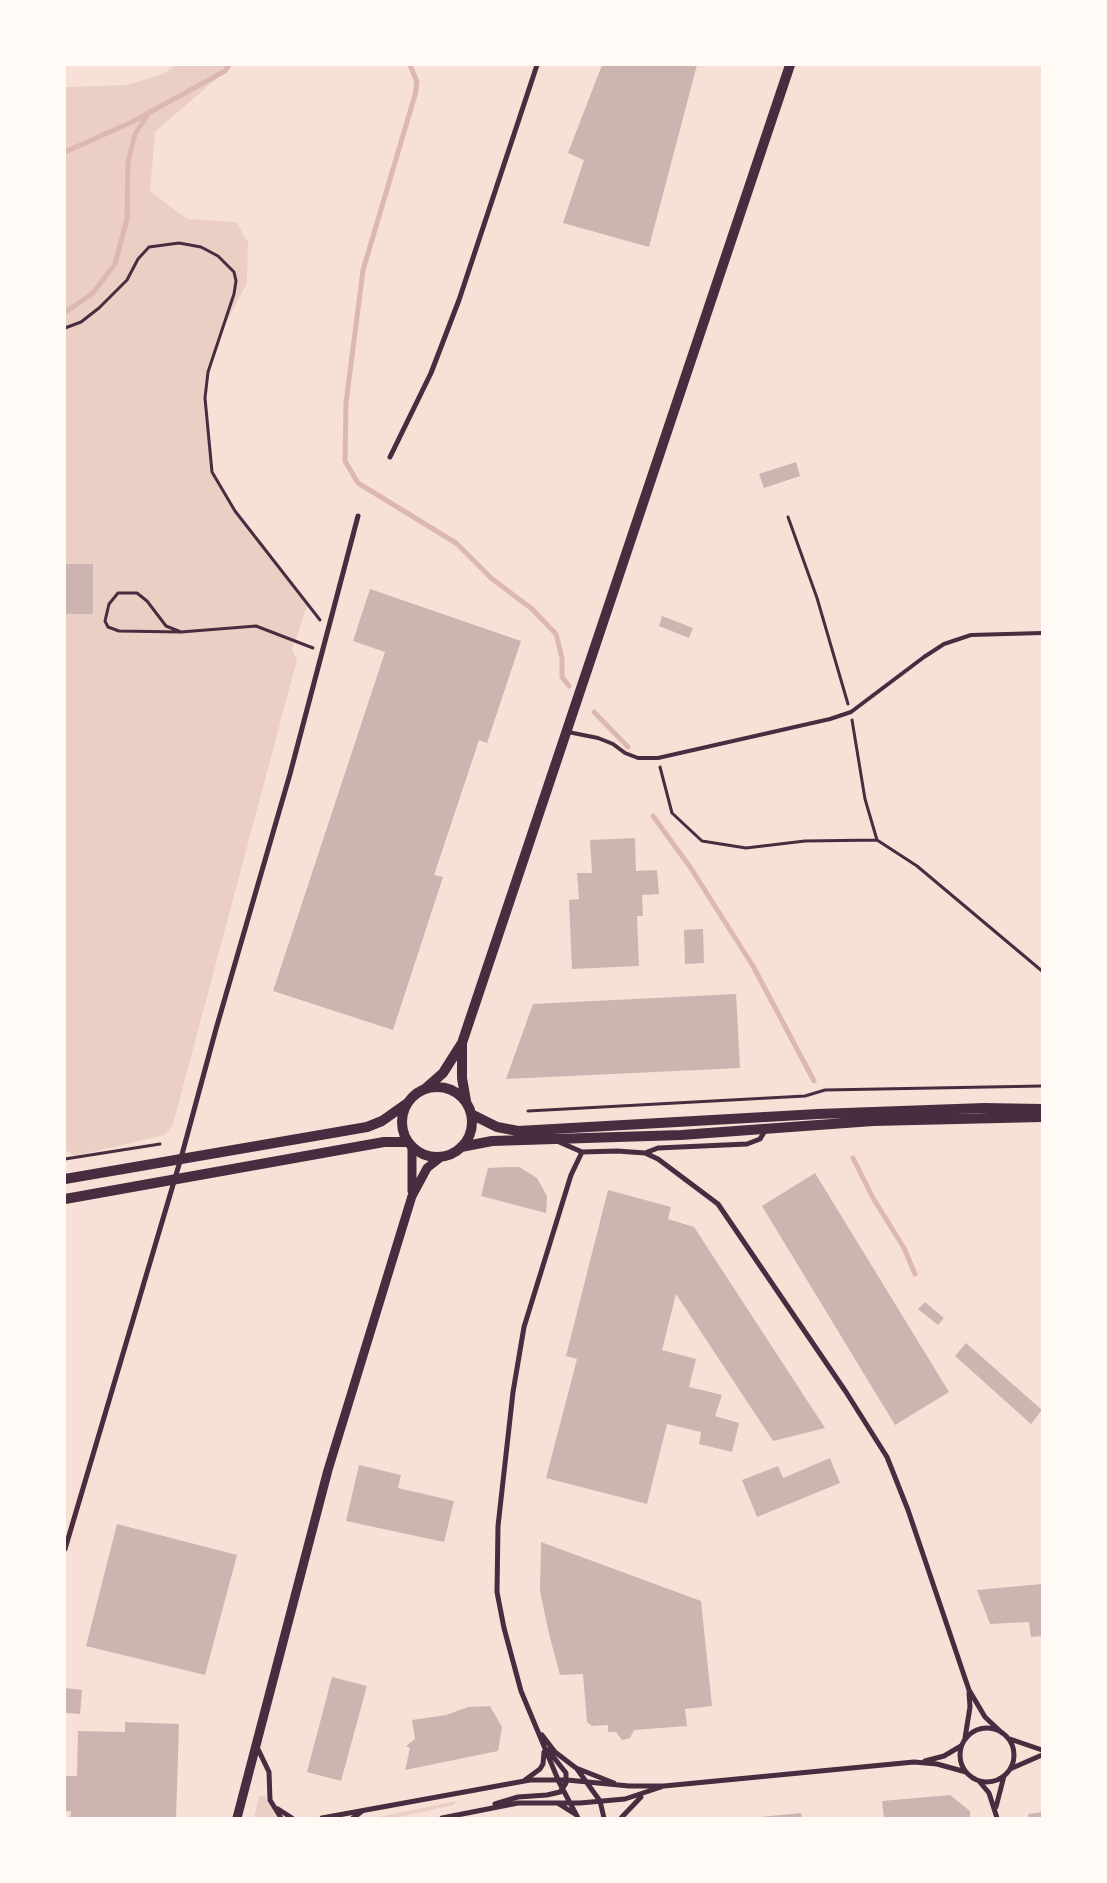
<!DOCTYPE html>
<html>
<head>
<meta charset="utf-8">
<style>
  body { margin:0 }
  #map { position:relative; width:1107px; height:1883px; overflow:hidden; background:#f7e1d7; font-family:Lora,serif }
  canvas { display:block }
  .frame { position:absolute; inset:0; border:66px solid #fffaf5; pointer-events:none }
</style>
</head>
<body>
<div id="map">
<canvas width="1107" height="1883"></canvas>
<div class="frame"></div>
</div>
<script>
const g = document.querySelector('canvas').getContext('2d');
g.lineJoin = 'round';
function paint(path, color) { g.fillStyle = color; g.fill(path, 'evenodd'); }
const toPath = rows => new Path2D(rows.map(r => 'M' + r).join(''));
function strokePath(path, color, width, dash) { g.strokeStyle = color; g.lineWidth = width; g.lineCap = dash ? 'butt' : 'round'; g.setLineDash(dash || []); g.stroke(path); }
paint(toPath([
  [175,65,232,65,155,132,150,191,187,219,236,222,248,242,247,283,220,334,208,372,205,398,212,472,235,511,308,604,292,650,297,660,173,1124,165,1135,75,1156,65,1150,65,87,127,85,163,74],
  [259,1796,265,1796,277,1818,254,1818],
  [456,1801,454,1805,395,1818,374,1818]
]), '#ebcfc5');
strokePath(toPath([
  [410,65,417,82,415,95,363,270,346,403,345,461,358,483,456,543,491,578,532,609,556,634,562,658,562,677,569,686],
  [65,152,134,121,225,71,229,65],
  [65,312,92,294,115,264,127,219,128,162,135,134,150,111],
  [594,712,628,747],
  [653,816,690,867,753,966,814,1081],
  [853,1158,873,1198,904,1248,915,1274]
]), '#dcb8b0', 5);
paint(toPath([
  [602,65,697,65,649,247,563,223,584,160,568,153],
  [796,462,800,476,764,488,759,474],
  [65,564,93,564,93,614,65,614],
  [370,589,521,641,487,743,479,740,434,875,443,877,393,1030,273,991,385,652,353,641],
  [662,616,693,628,689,638,659,626],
  [635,838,636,871,657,870,659,894,642,895,643,916,637,916,639,966,572,969,569,900,579,899,577,873,592,873,590,840],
  [703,929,704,963,685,964,684,930],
  [736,994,740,1068,506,1079,533,1004],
  [506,1167,519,1167,537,1178,547,1196,546,1213,481,1196,488,1168],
  [815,1173,949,1392,895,1425,762,1206],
  [608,1190,671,1207,668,1219,694,1227,825,1428,773,1441,676,1294,662,1350,696,1359,689,1387,722,1395,715,1416,739,1423,732,1452,699,1444,701,1432,667,1424,647,1504,546,1478,577,1359,566,1356],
  [925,1302,944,1318,938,1325,918,1309],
  [966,1343,1042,1410,1031,1424,955,1356],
  [830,1458,840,1483,757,1517,742,1480,778,1466,783,1478],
  [359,1465,401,1475,398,1488,454,1501,444,1542,346,1521],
  [117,1524,237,1555,205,1675,86,1646],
  [541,1542,701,1601,712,1706,685,1709,687,1726,634,1730,630,1738,622,1740,616,1732,608,1732,608,1725,592,1726,587,1722,583,1674,560,1675,549,1634,540,1591],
  [1042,1584,1042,1636,1031,1637,1029,1622,990,1624,977,1590],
  [332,1677,367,1686,341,1781,307,1772],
  [65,1688,82,1690,80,1714,65,1713],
  [490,1706,502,1727,498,1751,405,1770,410,1748,406,1746,415,1739,412,1720,446,1715,468,1707],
  [125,1722,179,1724,176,1818,70,1818,71,1811,65,1811,65,1776,77,1776,78,1731,125,1732],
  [950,1795,970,1811,970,1818,884,1818,882,1801],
  [1042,1812,1042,1818,1029,1818,1028,1814],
  [801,1813,802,1818,760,1818,760,1817]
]), '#ccb4b1');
strokePath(toPath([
  [65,328,81,322,99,308,127,280,138,259,149,247,179,243,201,247,218,256,234,272,236,281,234,294,208,372,205,398,212,472,235,511,320,620],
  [788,517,817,598,848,704],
  [181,632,119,631,108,627,105,621,109,604,118,593,137,593,147,601,166,626,181,632,256,626,313,648],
  [852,720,865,799,877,840,917,866,1042,971],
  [660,767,672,813,702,841,746,848,805,841,877,840],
  [528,1111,805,1096,825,1090,1042,1086],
  [65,1159,160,1144]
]), '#4a2c40', 3);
strokePath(toPath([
  [568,732,598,738,613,744,625,753,638,758,658,758,830,719,851,712,924,657,944,644,971,635,1042,633]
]), '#4a2c40', 4);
strokePath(toPath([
  [390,457,431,373,459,300,537,65],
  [557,1141,582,1152,617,1151,645,1153,658,1159,718,1204,846,1392,887,1457,908,1510,969,1690,985,1717,1002,1733],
  [645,1153,658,1148,747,1144,760,1139,766,1129],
  [65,1549,181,1158,216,1029,290,774,358,516],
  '960 1755a27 27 0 1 1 54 0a27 27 0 1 1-54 0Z',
  [542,1735,555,1752,576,1768,614,1783],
  [965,1738,970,1707,969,1693],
  [1010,1739,1042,1750],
  [257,1747,269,1772,270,1800,281,1818],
  [925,1761,944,1756,961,1746],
  [577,1769,600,1801,604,1818],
  [1010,1769,1042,1755],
  [525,1780,540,1769,543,1764,544,1752],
  [979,1781,989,1793,997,1818],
  [495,1804,518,1797,547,1795,560,1792,566,1783,566,1773,548,1750],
  [559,1804,575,1814],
  [996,1807,1004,1776],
  [278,1809,292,1818],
  [322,1818,530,1780,567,1780,629,1786,664,1786,914,1762,937,1764,966,1772],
  [353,1818,361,1812],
  [442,1818,518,1803,580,1803,625,1799,661,1787],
  [578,1818,559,1782,521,1691,504,1628,497,1592,498,1526,513,1392,524,1327,571,1175,582,1152],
  [621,1818,641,1797]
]), '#4a2c40', 5);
strokePath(toPath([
  [412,1147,412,1191],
  [237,1818,328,1470,412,1196,427,1168,441,1157]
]), '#4a2c40', 9);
strokePath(toPath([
  [462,1045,462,1078,466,1101],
  '402 1122a35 35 0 1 1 70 0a35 35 0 1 1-70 0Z',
  [426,1088,443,1073,462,1043,790,65],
  [471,1114,497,1127,518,1131,818,1114,984,1108,1042,1109],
  [461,1147,492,1141,681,1135,873,1121,1042,1117],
  [65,1179,367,1127,382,1121,406,1104],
  [65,1199,384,1142,408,1142]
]), '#4a2c40', 10);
</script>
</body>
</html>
